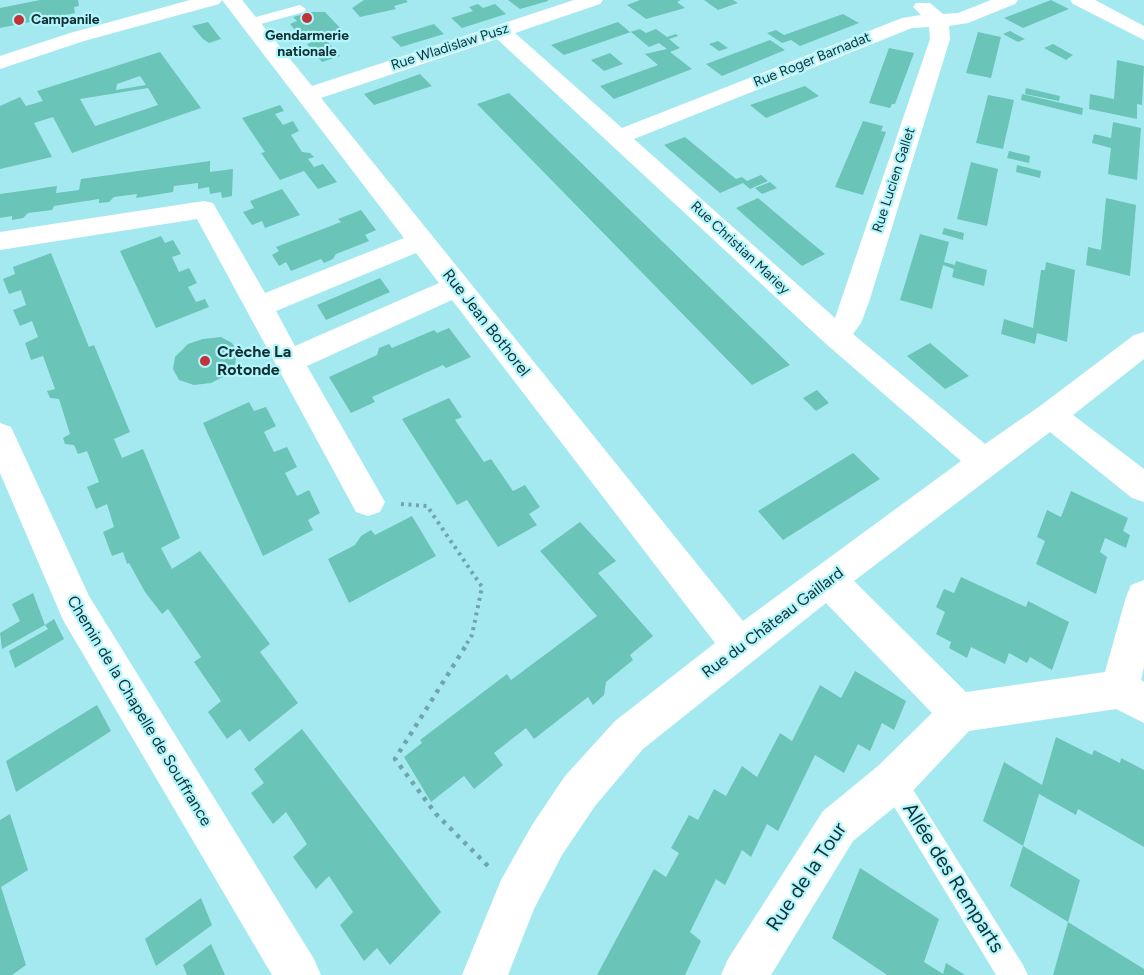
<!DOCTYPE html>
<html>
<head>
<meta charset="utf-8">
<style>
  body { margin:0 }
  canvas { display:block; background:#a5e9f0 }
</style>
</head>
<body>
<canvas width="1144" height="975"></canvas>
<script>
const g = document.querySelector('canvas').getContext('2d');
g.lineJoin = 'round';
function paint(path, color) { g.fillStyle = color; g.fill(path, 'evenodd'); }
const toPath = rows => new Path2D(rows.map(r => 'M' + r).join(''));
function strokePath(path, color, width, dash) { g.strokeStyle = color; g.lineWidth = width; g.lineCap = dash ? 'butt' : 'round'; g.setLineDash(dash || []); g.stroke(path); }
function write(font, color, halo, rows, align = 'center') {
  g.font = font + ' Figtree,sans-serif'; g.lineWidth = 4.5; g.setLineDash([]); g.textBaseline = 'middle'; g.strokeStyle = halo; g.fillStyle = color; for (const [text, x, y, turn = 0] of rows) {
    g.save(); g.translate(x, y); g.rotate((+turn || 0) * Math.PI / 180); g.textAlign = isNaN(turn) ? turn : align; if (halo) g.strokeText(text, 0, 0); g.fillText(text, 0, 0); g.restore();
  }
}
paint(toPath([
  [40,0,78,0,79,6,74,7,75,13,0,28,0,8],
  [364,0,406,0,408,2,394,6,396,9,360,17,352,8],
  [508,0,548,0,548,1,520,9],
  [640,0,681,0,677,2,685,8,646,19,627,5],
  [704,0,733,0,738,3,718,10],
  [1051,0,1069,9,1023,28,1004,18],
  [478,4,483,8,495,4,506,14,462,28,451,18,473,11,469,7],
  [312,12,325,12,344,32,333,36,336,39,328,42,340,56,322,62,307,44,320,39,305,42,290,24,297,21,293,17],
  [843,14,859,23,800,46,791,40,782,43,767,33,776,30,784,35],
  [208,22,221,39,209,43,203,39,192,26],
  [618,22,630,32,640,29,646,33,656,29,667,37,676,34,678,36,669,39,680,48,670,52,692,69,614,99,600,86,658,65,645,54,667,49,659,43,649,47,631,32,564,55,551,45],
  [434,24,444,34,401,47,391,37],
  [1010,31,1025,39,1018,42,1003,34],
  [978,32,1001,37,991,78,966,73],
  [770,40,785,50,722,76,706,64],
  [718,41,728,48,719,51,709,44],
  [1053,44,1073,55,1066,60,1044,48],
  [889,48,914,53,895,104,892,104,890,108,869,103],
  [160,52,201,108,72,153,53,117,34,123,52,157,0,169,0,106,20,97,26,106,43,101,37,91],
  [140,76,146,85,116,90,117,84],
  [148,88,158,105,95,126,80,99],
  [610,53,623,64,604,71,591,60],
  [1117,60,1144,66,1142,105,1137,104,1137,119,1089,109,1090,94,1114,99],
  [420,74,432,86,374,105,364,94],
  [805,86,819,96,766,118,750,105],
  [1026,88,1060,96,1059,101,1025,94],
  [509,93,790,365,752,385,477,104],
  [1022,94,1083,108,1082,115,1021,100],
  [988,95,1014,100,1003,149,976,143],
  [280,105,284,111,275,114,283,125,293,121,299,131,291,135,302,152,310,153,314,157,308,159,314,167,323,164,337,182,318,189,304,171,280,180,261,153,265,152,242,118],
  [863,121,883,126,881,131,886,132,863,195,835,187],
  [1113,122,1141,128,1137,180,1108,174,1111,148,1092,143,1094,134,1111,138],
  [685,137,736,179,742,177,747,181,761,175,768,181,750,189,743,183,720,193,664,145],
  [1009,151,1030,156,1029,163,1007,158],
  [210,161,210,172,233,169,232,196,222,198,221,192,210,194,209,187,198,189,198,183,174,186,173,192,136,198,137,194,114,197,109,202,99,203,99,199,54,206,52,210,28,213,23,218,12,220,12,216,0,218,0,194,57,186,56,193,79,190,81,179],
  [971,162,998,169,987,226,957,219],
  [1017,165,1041,171,1040,178,1016,172],
  [770,182,777,188,762,194,755,188],
  [282,189,300,215,265,228,262,221,252,225,243,212,254,208,250,201],
  [758,198,790,225,825,254,802,266,736,208],
  [1106,198,1136,205,1130,276,1086,265,1088,247,1101,250],
  [361,210,376,230,365,235,369,241,336,254,333,259,324,263,321,259,291,271,286,262,279,266,272,255,279,251,276,247,341,222,338,219],
  [944,228,964,233,963,240,942,234],
  [920,234,949,242,944,262,955,265,956,261,987,270,984,286,952,277,954,269,943,265,932,309,900,300],
  [161,236,165,243,173,240,181,254,172,257,179,272,189,268,197,283,188,287,196,302,205,299,209,307,156,328,120,251],
  [51,253,89,347,94,345,130,432,114,439,122,458,143,449,180,538,161,548,172,569,200,551,270,644,260,652,298,703,249,742,240,729,227,739,208,712,221,701,194,662,201,657,168,609,162,614,145,592,129,563,127,564,123,552,112,556,103,532,114,527,107,504,96,509,87,487,99,482,87,451,78,454,74,445,65,444,63,438,70,434,59,399,50,398,47,391,55,389,43,356,31,360,25,343,38,337,32,321,20,326,13,310,26,305,21,290,9,294,3,279,15,274,13,267],
  [1046,262,1075,270,1067,342,1037,333,1035,344,1001,334,1004,319,1033,328,1041,270,1045,270],
  [380,278,390,292,326,320,317,305],
  [449,328,471,357,446,368,443,365,372,397,375,402,351,413,329,377,377,355,379,348,389,344,392,348,434,330,437,333],
  [221,337,232,343,237,351,235,365,225,376,211,383,194,385,179,380,173,369,175,357,188,344,203,339],
  [930,343,969,376,945,389,907,356],
  [817,390,829,403,816,411,803,398],
  [449,398,462,417,455,420,484,462,491,459,513,491,525,485,540,507,529,514,537,525,498,547,467,500,457,505,402,419],
  [249,402,254,411,266,407,276,426,264,432,274,452,287,447,297,467,285,473,297,496,309,490,320,513,308,520,313,530,263,556,203,423],
  [853,453,880,479,783,540,758,511],
  [1071,491,1128,518,1123,531,1130,535,1126,548,1105,538,1100,552,1107,557,1096,594,1036,564,1045,541,1037,537,1047,510,1061,517],
  [412,516,436,556,349,603,328,559,355,545,361,536,371,530,375,535],
  [580,522,616,561,598,573,653,636,630,655,633,660,606,682,604,695,593,705,588,697,534,739,526,728,494,753,503,765,474,789,464,776,431,802,404,757,422,743,420,740,507,674,511,680,597,616,540,551],
  [961,577,1026,607,1028,601,1069,622,1052,670,1030,657,1027,663,1009,653,1005,664,971,647,967,658,949,648,951,642,936,634,945,612,936,607,944,589,954,593],
  [33,593,45,625,2,649,0,633,20,621,12,604],
  [54,619,64,639,15,668,9,651,48,629,45,625],
  [855,671,906,701,894,730,882,723,870,751,858,744,844,773,815,755,778,831,767,824,751,857,742,850,725,885,716,879,690,932,701,941,685,975,597,975,654,869,666,877,679,853,671,848,689,815,698,820,714,789,726,796,742,766,757,777,780,733,792,741,820,685,841,698],
  [97,705,111,731,16,792,6,761],
  [302,729,441,912,390,965,377,948,364,961,340,925,353,912,329,876,316,889,293,857,307,844,286,812,273,824,251,793,264,783,254,769],
  [1056,737,1092,755,1094,750,1120,763,1121,758,1144,770,1144,847,1078,809,1076,815,1039,794,1023,846,983,821,1004,762,1042,785],
  [10,814,28,870,1,887,26,965,12,975,0,975,0,820],
  [1023,846,1080,880,1068,922,1010,886],
  [860,868,939,919,924,962,943,974,946,963,965,975,887,975,832,938],
  [201,898,212,925,156,966,145,939],
  [1068,922,1144,969,1144,975,1053,975],
  [211,944,225,975,187,975,183,965]
]), '#6bc4b8');
strokePath(toPath([
  [401,504,427,506,482,587,472,635,464,648]
]), '#70a6ab', 4, [3, 4.5]);
strokePath(toPath([
  [465,647,395,759,436,814,489,867]
]), '#70a6ab', 4.5, [4, 6]);
paint(toPath([
  [300,5,306,9,304,12,250,27,244,23,245,20,300,5],
  [893,768,902,772,1023,965,1028,975,996,975,884,790,880,781,884,772,893,768]
]), '#fff');
paint(toPath([
  [222,0,242,0,312,86,574,0,603,0,600,4,515,33,622,128,902,18,921,15,913,7,916,3,930,3,943,14,958,13,991,0,1018,0,1015,4,968,23,949,26,950,39,869,302,861,323,853,334,985,444,1040,406,1134,335,1144,332,1144,359,1073,415,1144,469,1144,502,1132,498,1050,432,854,581,966,692,1105,672,1126,597,1131,585,1144,580,1144,667,1141,680,1144,682,1144,723,1116,709,969,731,908,796,853,841,771,975,721,975,728,959,823,811,878,766,932,713,826,603,643,749,595,806,562,855,534,909,508,975,462,975,501,880,532,825,565,776,615,721,715,643,452,300,307,366,385,502,380,512,368,516,356,512,197,219,0,250,0,232,204,201,213,203,265,293,404,238,222,0],
  [929,27,930,39,835,318,634,139,912,28,929,27],
  [497,39,825,343,961,461,743,621,321,98,497,39],
  [416,253,439,283,295,346,276,311,416,253],
  [0,423,11,427,89,596,314,959,321,975,272,975,63,620,0,473,0,423]
]), '#fff');
paint(toPath([
  [190,0,222,0,219,4,84,41,0,69,0,56,70,33,190,0]
]), '#fff');
paint(toPath([
  [1070,0,1095,0,1144,26,1144,40,1073,4,1070,0]
]), '#fff');
for (const [x, y, r, color] of [
  [307,18,6,"#c23337"],
  [19,20,6,"#c23337"],
  [205,361,6,"#c23337"]
]) { const dot = new Path2D(); dot.arc(x, y, r, 0, 2 * Math.PI); g.fillStyle = color; g.fill(dot); strokePath(dot, '#b2f6fd', 2); }
write('bold 14px', '#132f32', '#b2f6fd', [
  ["Campanile",31,20],
  ["Gendarmerie",307,36,"center"],
  ["nationale",307,52,"center"]
], 'left');
write('14px', '#132f32', '#b2f6fd', [
  ["Rue Wladislaw Pusz",450,47,-18],
  ["Rue Roger Barnadat",812,60,-22],
  ["Rue Lucien Gallet",894,180,-72],
  ["Rue Christian Mariey",740,248,43]
]);
write('16px', '#132f32', '#b2f6fd', [
  ["Rue Jean Bothorel",486,323,52],
  ["Rue du Château Gaillard",773,623,-37],
  ["Chemin de la Chapelle de Souffrance",139,711,59]
]);
write('bold 16px', '#132f32', '#b2f6fd', [
  ["Crèche La",217,352],
  ["Rotonde",217,370]
], 'left');
write('20px', '#132f32', '#b2f6fd', [
  ["Rue de la Tour",807,877,-56],
  ["Allée des Remparts",953,878,58]
]);
</script>
</body>
</html>
